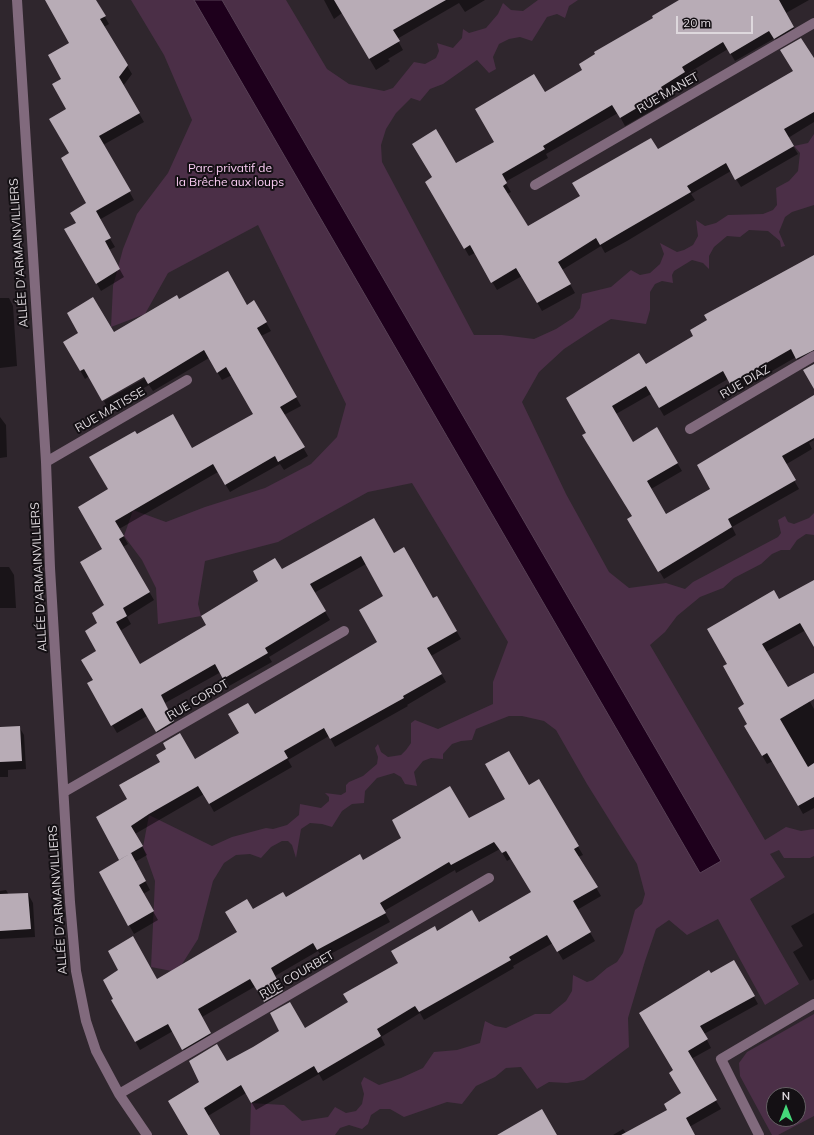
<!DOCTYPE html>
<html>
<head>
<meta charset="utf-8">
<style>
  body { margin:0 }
  #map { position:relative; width:814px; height:1135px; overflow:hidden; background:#2f262d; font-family:Mulish,sans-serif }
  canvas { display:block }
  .north { position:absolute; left:766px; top:1087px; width:40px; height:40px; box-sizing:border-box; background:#141014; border:1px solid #656064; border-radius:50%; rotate:0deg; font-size:11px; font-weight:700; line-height:16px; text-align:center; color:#ded8dd }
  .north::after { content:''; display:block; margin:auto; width:14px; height:18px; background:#45d77a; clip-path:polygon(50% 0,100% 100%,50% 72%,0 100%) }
  .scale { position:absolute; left:676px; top:16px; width:77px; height:18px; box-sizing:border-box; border:2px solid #ded8dd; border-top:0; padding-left:5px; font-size:12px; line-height:14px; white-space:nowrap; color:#ded8dd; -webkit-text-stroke:3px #141014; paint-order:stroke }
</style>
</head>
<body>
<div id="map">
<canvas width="814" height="1135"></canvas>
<div class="north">N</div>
<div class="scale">20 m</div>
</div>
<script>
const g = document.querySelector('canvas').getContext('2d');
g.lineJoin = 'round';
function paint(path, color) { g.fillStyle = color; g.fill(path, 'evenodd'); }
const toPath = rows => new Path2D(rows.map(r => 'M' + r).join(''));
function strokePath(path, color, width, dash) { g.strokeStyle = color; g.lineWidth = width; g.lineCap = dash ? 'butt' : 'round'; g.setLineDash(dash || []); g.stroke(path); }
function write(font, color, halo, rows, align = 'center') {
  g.font = font + ' Mulish,sans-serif'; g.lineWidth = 4; g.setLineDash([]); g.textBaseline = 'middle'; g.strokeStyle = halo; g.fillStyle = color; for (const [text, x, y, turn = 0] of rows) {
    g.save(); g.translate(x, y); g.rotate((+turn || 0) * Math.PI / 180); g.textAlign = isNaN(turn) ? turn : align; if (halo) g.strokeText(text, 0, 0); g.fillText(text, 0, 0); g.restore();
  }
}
paint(toPath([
  [131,0,194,0,700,873,720,861,222,0,286,0,327,69,349,84,384,91,393,88,414,62,425,64,436,58,439,51,437,43,453,48,462,38,463,29,469,33,486,28,498,14,503,3,511,10,523,11,538,0,578,0,569,6,565,18,557,14,547,17,532,41,520,37,509,39,499,44,493,57,496,69,489,73,477,60,443,84,430,89,420,101,411,98,396,113,386,129,381,145,382,162,474,335,502,335,534,339,556,329,573,318,580,308,582,294,611,287,631,270,640,275,650,273,660,264,664,254,660,243,677,252,684,250,693,245,698,236,696,220,705,226,716,223,728,215,763,214,773,210,777,205,776,188,789,181,798,171,800,153,794,146,808,143,814,134,814,205,792,212,785,217,779,232,785,246,781,247,780,241,768,231,749,230,740,237,727,236,714,247,709,256,709,269,703,263,692,260,674,271,672,275,673,283,662,281,655,284,650,292,650,310,646,324,611,319,596,328,564,349,539,372,522,402,566,494,609,572,629,588,666,583,685,589,693,582,778,537,781,533,778,520,785,516,788,522,794,524,809,518,814,513,814,535,806,534,797,540,790,550,781,550,772,554,761,564,734,578,723,588,700,597,677,616,665,632,650,645,765,840,786,827,801,831,814,829,814,856,810,858,784,858,779,850,770,854,785,877,750,899,799,984,765,1005,718,919,687,935,669,920,656,929,645,961,628,1018,629,1047,584,1080,567,1083,549,1082,537,1089,521,1067,506,1068,495,1077,476,1086,462,1104,447,1102,404,1117,390,1109,380,1109,371,1115,368,1124,362,1129,349,1125,340,1128,335,1135,250,1135,251,1103,284,1105,302,1121,328,1117,335,1107,346,1113,356,1111,362,1104,364,1094,361,1083,364,1077,379,1085,401,1078,423,1068,434,1052,457,1050,480,1043,485,1021,495,1026,506,1028,535,1014,550,1014,566,1001,572,991,573,975,587,982,593,980,607,968,617,962,623,953,635,910,642,904,645,894,637,864,587,784,556,730,544,721,522,716,509,716,476,729,472,740,461,741,452,744,443,754,443,759,431,758,423,761,414,772,417,786,405,784,401,777,394,773,377,778,365,791,364,803,352,804,342,811,332,827,322,824,310,823,301,829,296,858,292,845,288,841,282,841,271,847,261,858,250,854,236,855,224,863,213,881,198,939,177,972,151,967,155,881,143,847,149,815,212,846,232,837,266,828,273,829,287,825,299,815,300,804,321,808,329,801,329,797,325,793,341,795,346,792,346,785,349,782,363,776,377,764,378,757,375,748,378,744,381,752,388,757,401,755,406,750,411,743,411,723,415,720,438,729,493,704,493,682,508,642,412,483,368,492,278,542,205,561,198,604,201,616,158,624,156,588,142,560,124,536,133,510,166,522,205,507,265,488,311,464,337,437,346,404,258,225,168,273,145,314,111,327,113,286,123,249,137,214,168,173,192,120,164,55],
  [814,1014,814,1116,778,1135,772,1135,740,1076,739,1063,747,1052],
  [774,1095,798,1095,798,1119,774,1119]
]), '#4b2f47');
const water = toPath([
  [194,0,222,0,721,861,700,873,194,0]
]);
paint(water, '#1e001c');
strokePath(water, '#584156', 1);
paint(toPath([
  [58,0,95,0,109,24,104,27,132,74,123,86,144,122,103,145,134,200,99,220,115,247,109,250,124,277,101,291,66,229,77,223,87,204,70,154,68,110,63,79,70,44],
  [324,0,485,0,465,12,459,3,397,39,403,50,388,59,390,61,376,70,342,13,334,19],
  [681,0,809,0,786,13,798,35,779,46,775,38,735,61,728,49,685,75,688,81,664,95,668,101,625,126,618,113,546,154,548,158,505,182,511,192,507,194,528,228,658,150,814,63,814,122,788,138,798,154,741,187,731,171,691,194,695,200,627,241,605,253,601,246,562,270,575,293,542,311,522,276,497,290,475,253,469,256,427,182,496,142,544,94,584,70],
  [814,256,814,359,802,366,796,357,736,392,728,379,664,416,651,394,616,414,633,443,657,429,682,471,651,489,665,516,711,489,814,396,814,440,809,443,812,449,785,465,799,489,732,527,736,535,664,579,629,519,633,516,587,433,646,366,695,336,708,320,706,315,762,283,764,285],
  [0,298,9,298,13,306,17,366,0,368],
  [178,300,247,306,254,302,271,331,261,336,301,406,284,415,308,456,284,470,280,464,230,492,218,472,119,529,128,544,123,547,154,600,127,617,131,624,120,631,139,665,207,626,282,571,373,519,394,554,433,599,437,597,461,639,431,656,446,682,407,705,408,706,335,747,329,736,288,760,292,767,214,812,204,794,135,834,147,855,135,862,150,890,143,894,158,920,134,934,100,873,121,861,97,818,240,734,255,716,378,642,384,597,366,564,314,593,330,620,269,657,272,662,229,686,221,672,165,703,178,730,161,739,147,716,117,733,88,684,94,680,99,624,105,606,103,549,110,490,137,435,192,450,254,415,232,375,222,380,209,358,153,391,149,385,108,409,104,401,149,376,89,376,85,379,64,342,114,334],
  [0,417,6,425,7,457,0,458],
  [0,567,9,567,14,575,16,608,0,608],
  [814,590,814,645,806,630,766,652,788,688,799,682,814,709,814,808,803,814,773,761,767,764,745,726,749,725,746,704,729,664,779,601],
  [19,727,24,735,26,769,8,770,8,777,0,777,0,728],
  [539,780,583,855,578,857,601,896,577,910,595,941,563,960,553,943,513,966,514,968,424,1020,420,1013,381,1037,385,1045,323,1081,319,1074,256,1110,246,1093,208,1116,219,1135,190,1135,201,1082,227,1063,305,1030,349,1003,437,932,479,923,532,892,512,858,507,861,500,849,456,873,455,870,384,911,390,922,323,958,318,951,275,976,287,999,269,1010,256,986,202,1017,214,1042,188,1057,173,1031,140,1050,112,1000,157,980,238,933,253,911,285,898,363,861,469,820],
  [6,890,9,895,28,894,33,903,35,937,0,939,0,891],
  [814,913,814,979,810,981,793,952,803,946,791,926],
  [734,961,758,1004,704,1034,711,1048,691,1059,721,1109,689,1127,694,1135,613,1135,623,1129,626,1133,668,1110,683,1094,675,1071,711,975]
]), '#0007');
paint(toPath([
  [45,0,96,0,106,16,100,19,128,65,119,77,140,113,99,136,131,191,96,211,111,238,105,241,120,269,96,284,64,229,76,223,70,213,86,203,61,158,69,153,49,119,66,109,52,84,61,79,48,55,69,43],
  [334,0,446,0,393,30,400,41,369,59],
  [679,0,779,0,794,27,774,39,769,31,730,54,723,42,682,67,685,72,661,87,664,92,620,118,612,105,543,146,545,149,502,174,507,183,503,186,528,226,580,196,572,183,651,138,658,149,793,71,780,50,801,38,814,58,814,112,784,129,794,146,735,180,726,163,687,186,691,192,622,232,600,245,596,238,558,262,571,284,537,303,516,268,491,283,470,245,464,249,425,182,432,177,412,144,436,129,456,163,494,142,475,109,534,74,545,92,582,70,579,64,595,54,594,52,653,18,652,16],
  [814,255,814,350,796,359,791,349,730,384,723,371,659,408,646,386,612,406,633,442,657,427,678,463,647,481,666,514,710,489,697,465,814,395,814,438,782,456,796,480,728,519,732,527,658,572,627,519,632,516,582,435,586,433,566,398,639,353,646,364,693,336,690,330,707,320,704,315],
  [228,271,247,305,254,300,267,322,257,328,297,397,280,407,305,447,278,462,275,456,225,485,213,464,115,521,124,536,119,539,150,592,123,608,127,616,116,622,140,664,206,625,201,616,258,581,253,571,275,558,282,569,374,518,394,553,404,547,433,598,437,596,457,631,427,648,442,674,403,696,404,698,330,739,324,728,284,751,288,758,209,804,198,786,149,814,131,826,143,846,119,860,96,817,127,799,119,785,160,762,156,755,166,749,163,743,180,733,195,759,239,733,228,714,248,703,255,714,377,642,359,610,383,596,361,556,310,584,326,611,265,648,268,653,223,679,215,664,161,695,174,721,156,732,142,708,111,726,87,683,93,680,81,660,96,651,85,631,97,623,92,613,104,605,80,562,102,549,78,507,108,489,89,457,135,431,137,434,173,414,192,448,253,414,226,367,217,373,204,350,148,384,144,377,102,401,84,369,80,371,63,342,78,333,67,313,93,297,114,332,177,295,179,299],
  [814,364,814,389,803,370],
  [814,580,814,647,800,623,762,644,788,687,814,673,814,699,780,719,808,767,814,763,814,797,798,806,767,753,762,756,744,726,747,724,738,708,744,704,723,666,727,664,707,629,774,590,779,599],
  [20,726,22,761,0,762,0,727],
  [509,751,529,785,539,779,579,846,574,849,598,887,573,901,591,932,557,952,547,935,509,957,511,960,419,1012,415,1006,377,1029,381,1036,318,1073,314,1066,251,1103,241,1085,204,1108,220,1135,188,1135,168,1101,199,1082,189,1061,217,1044,227,1061,253,1047,279,1031,270,1013,290,1002,305,1028,348,1002,343,994,398,963,391,951,435,926,437,931,472,910,479,922,531,892,506,851,502,853,494,842,451,865,449,862,380,903,386,913,317,950,313,943,271,968,283,991,264,1002,250,979,198,1009,211,1033,182,1050,168,1024,135,1042,111,1000,113,999,103,980,118,970,108,951,133,936,157,979,237,932,225,912,247,899,253,909,283,892,286,897,360,854,363,860,401,838,392,820,450,786,469,818,505,799,485,764],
  [131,853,146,881,139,885,154,911,128,926,99,872],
  [28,893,31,929,0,931,0,894],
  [734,960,755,996,700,1026,708,1039,688,1051,717,1100,686,1118,695,1135,621,1135,667,1110,664,1104,681,1093,669,1073,673,1070,639,1013,709,970,711,973],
  [542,1109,557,1135,497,1135]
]), '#b8acb6');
strokePath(toPath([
  [17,0,46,462,50,568,70,902,76,971,86,1021,96,1051,119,1094,147,1135],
  [535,185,814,23],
  [690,429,814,356],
  [46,462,187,380],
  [64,792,344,631],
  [119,1094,489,878],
  [759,1135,721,1059,814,1004]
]), '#816a7d', 10);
write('12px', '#ded8dd', '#141014', [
  ["RUE MANET",668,93,-30],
  ["ALLÉE D'ARMAINVILLIERS",19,253,-94],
  ["RUE DIAZ",745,382,-30],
  ["RUE MATISSE",110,410,-30],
  ["ALLÉE D'ARMAINVILLIERS",39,577,-93],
  ["RUE COROT",198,700,-30],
  ["ALLÉE D'ARMAINVILLIERS",58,900,-94],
  ["RUE COURBET",297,975,-30]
]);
write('12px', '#f9cbf2', '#141014', [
  ["Parc privatif de",230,168],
  ["la Brêche aux loups",230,182]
]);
</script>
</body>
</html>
